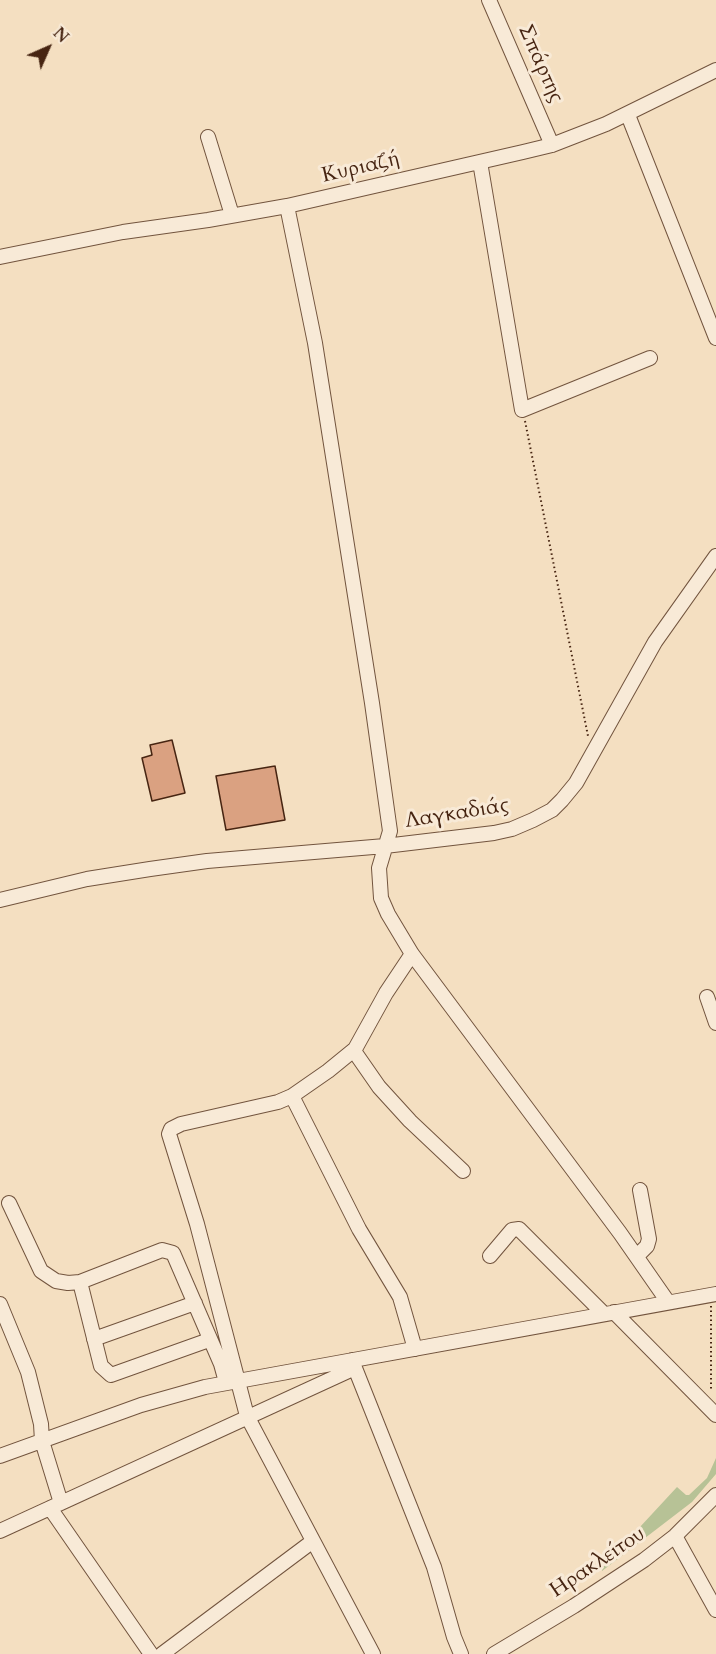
<!DOCTYPE html>
<html>
<head>
<meta charset="utf-8">
<style>
  body { margin:0 }
  #map { position:relative; width:716px; height:1654px; overflow:hidden; background:#f4dfc1; font-family:Cardo,serif }
  canvas { display:block }
  .north { position:absolute; left:18px; top:18px; width:60px; height:60px; -webkit-text-stroke:4px #f8ead7; paint-order:stroke; rotate:45deg; font-size:16px; font-weight:700; line-height:24px; text-align:center; color:#472512 }
  .north::after { content:''; display:block; margin:auto; width:21px; height:27px; background:#472512; clip-path:polygon(50% 0,100% 100%,50% 72%,0 100%) }
</style>
</head>
<body>
<div id="map">
<canvas width="716" height="1654"></canvas>
<div class="north">N</div>
</div>
<script>
const g = document.querySelector('canvas').getContext('2d');
g.lineJoin = 'round';
function paint(path, color) { g.fillStyle = color; g.fill(path, 'evenodd'); }
const toPath = rows => new Path2D(rows.map(r => 'M' + r).join(''));
function strokePath(path, color, width, dash) { g.strokeStyle = color; g.lineWidth = width; g.lineCap = dash ? 'butt' : 'round'; g.setLineDash(dash || []); g.stroke(path); }
function write(font, color, halo, rows, align = 'center') {
  g.font = font + ' Cardo,serif'; g.lineWidth = 6; g.setLineDash([]); g.textBaseline = 'middle'; g.strokeStyle = halo; g.fillStyle = color; for (const [text, x, y, turn = 0] of rows) {
    g.save(); g.translate(x, y); g.rotate((+turn || 0) * Math.PI / 180); g.textAlign = isNaN(turn) ? turn : align; if (halo) g.strokeText(text, 0, 0); g.fillText(text, 0, 0); g.restore();
  }
}
paint(toPath([
  [716,1458,716,1474,692,1502,602,1571,602,1568,677,1487,686,1495,689,1495,707,1478]
]), '#b7c296');
const building = toPath([
  [172,740,185,793,152,801,142,758,152,755,150,745,172,740],
  [275,766,285,820,226,830,216,776,275,766]
]);
paint(building, '#daa181');
strokePath(building, '#472512', 1.5);
const minor = toPath([
  [489,0,552,145],
  [628,115,716,338],
  [208,137,232,215],
  [480,162,522,410,650,358],
  [287,206,315,343,372,703,389,824,390,831,379,868,381,898,388,914,412,954,620,1233,668,1302],
  [0,257,123,232,208,220,287,206,523,152,552,145,606,124,716,70],
  [0,900,87,879,150,869,207,861,385,846,494,833,512,829,533,820,552,810,562,800,576,783,655,642,716,556],
  [707,997,716,1023],
  [354,1051,379,1087,410,1121,463,1171],
  [292,1096,359,1229,400,1297,415,1349],
  [9,1203,41,1271,56,1281,68,1283,80,1282,162,1250,173,1253,221,1364,226,1382],
  [490,1256,512,1230,519,1229,604,1314],
  [637,1256,647,1246,649,1239,640,1190],
  [80,1282,101,1366,111,1375,209,1340],
  [0,1304,28,1372,41,1424,42,1441,61,1503],
  [614,1312,716,1415],
  [94,1339,195,1303],
  [355,1368,434,1567,454,1637,461,1654],
  [0,1456,141,1405,205,1387,716,1294],
  [50,1508,151,1654],
  [0,1531,355,1368,352,1360],
  [675,1536,716,1610],
  [162,1654,313,1541],
  [373,1654,247,1416,197,1224,169,1134,171,1129,181,1124,278,1102,292,1096,328,1071,355,1049,386,993,412,954],
  [494,1654,574,1606,644,1560,675,1536,716,1495]
]);
strokePath(minor, '#72543e', 16);
strokePath(toPath([
  [525,421,588,736],
  [711,1306,711,1391]
]), '#472512', 2, [1.5, 3]);
strokePath(minor, '#f8ead7', 14);
write('21px', '#472512', '#f8ead7', [
  ["Σπάρτης",540,64,66],
  ["Κυριαζή",361,168,-13],
  ["Λαγκαδιάς",457,814,-9],
  ["Ηρακλείτου",598,1563,-34]
]);
</script>
</body>
</html>
